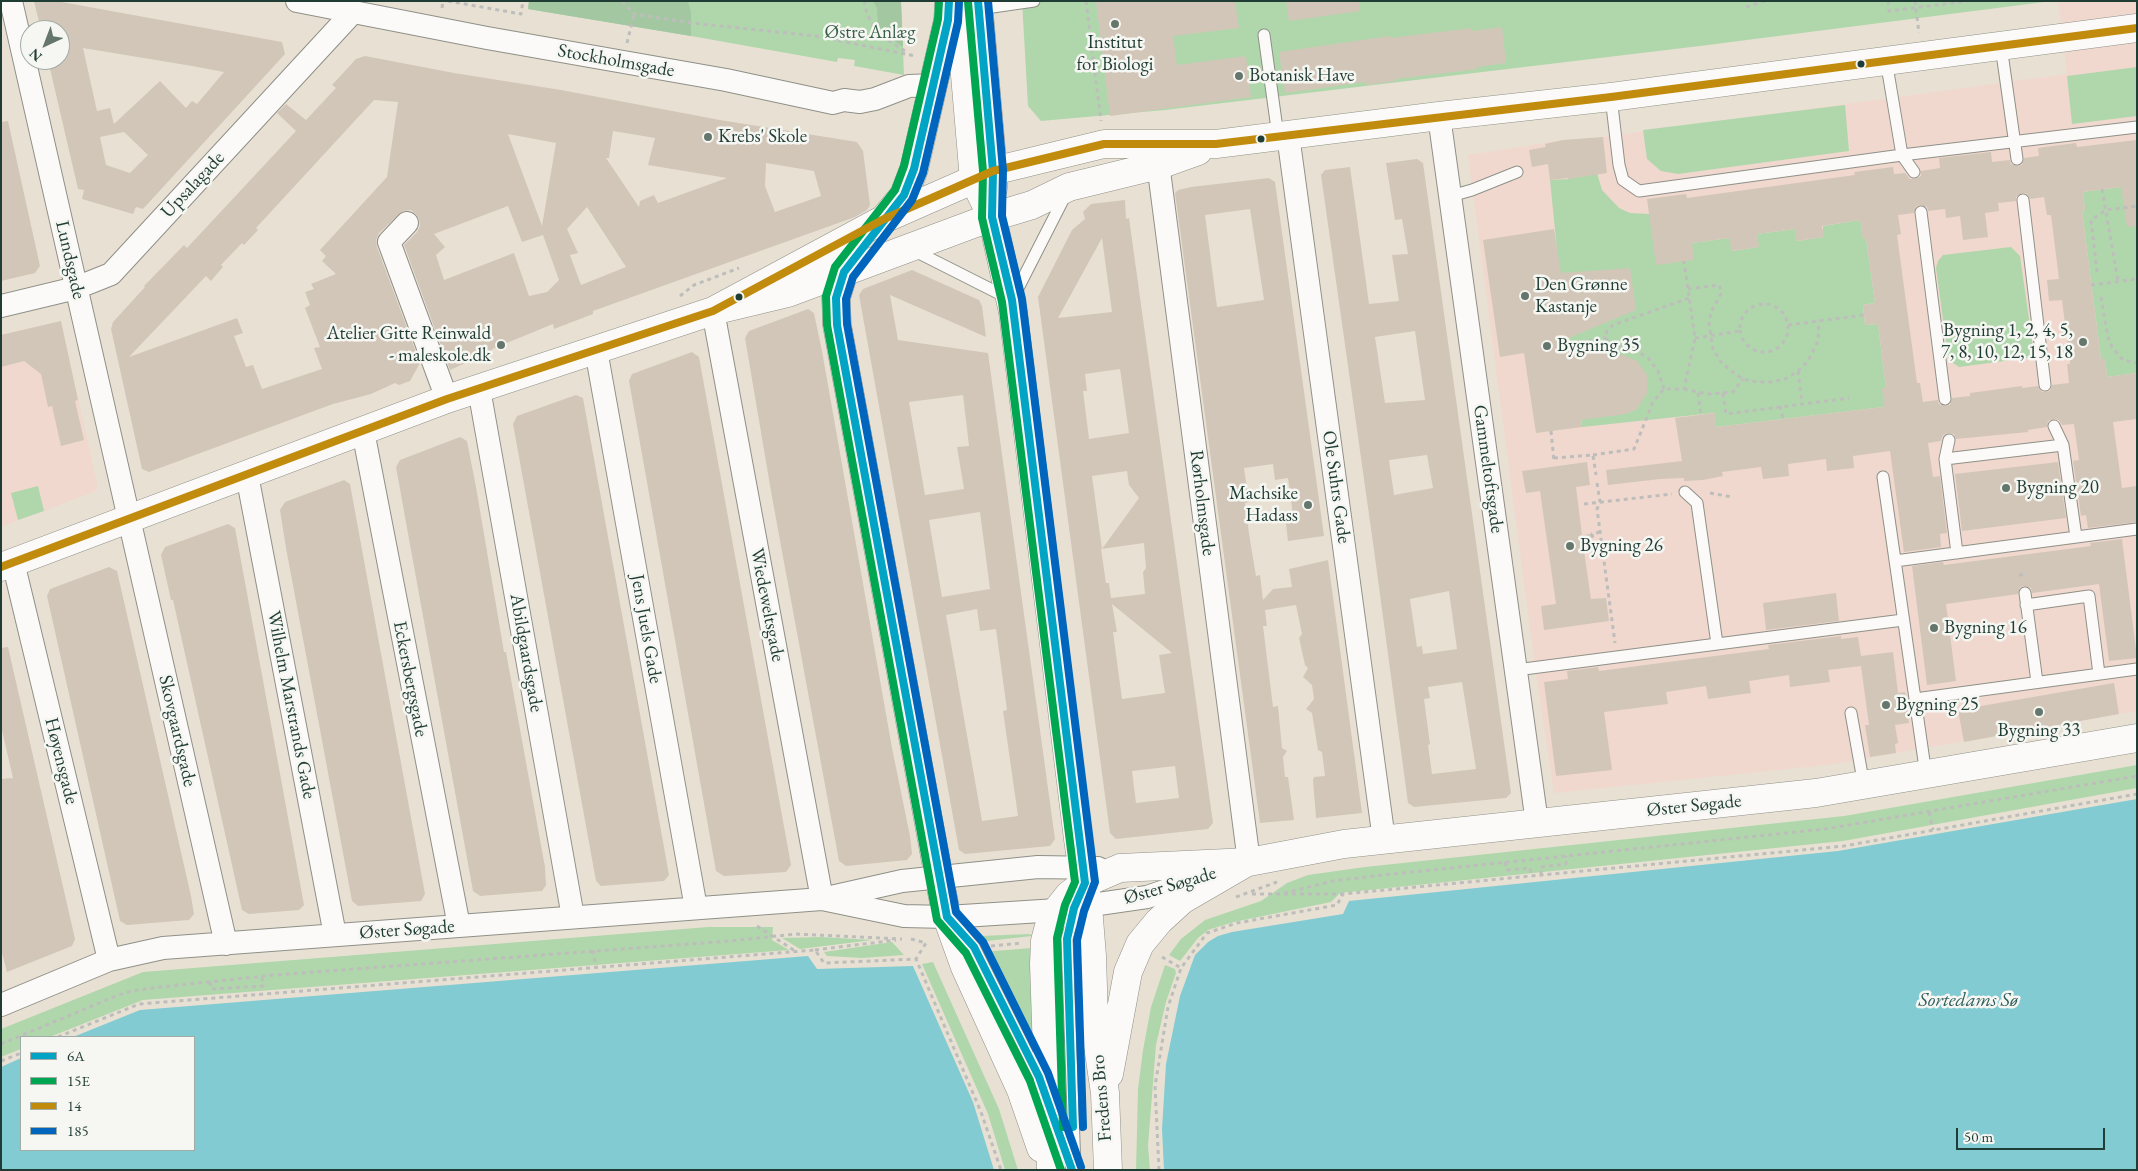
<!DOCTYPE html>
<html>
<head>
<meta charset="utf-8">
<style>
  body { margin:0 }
  #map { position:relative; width:2138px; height:1171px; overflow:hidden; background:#e8e1d3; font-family:"EB Garamond",serif }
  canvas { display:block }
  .frame { position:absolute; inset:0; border:2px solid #1f3d34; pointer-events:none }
  .legend { position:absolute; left:20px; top:1036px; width:175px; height:115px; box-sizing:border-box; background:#f6f6f2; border:1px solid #a0aca6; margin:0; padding:6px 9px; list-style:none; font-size:15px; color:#1f3d34 }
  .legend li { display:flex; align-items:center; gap:10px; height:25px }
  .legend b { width:25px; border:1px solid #a0aca6 }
  .north { position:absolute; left:20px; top:20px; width:50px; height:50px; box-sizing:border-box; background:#f6f6f2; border:1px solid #a0aca6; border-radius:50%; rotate:223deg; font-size:14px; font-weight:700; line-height:20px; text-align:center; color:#1f3d34 }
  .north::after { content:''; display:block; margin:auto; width:18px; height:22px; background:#65766c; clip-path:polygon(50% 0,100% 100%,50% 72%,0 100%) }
  .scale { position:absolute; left:1956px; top:1128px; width:149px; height:22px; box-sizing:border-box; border:2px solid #1f3d34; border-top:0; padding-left:6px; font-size:15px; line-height:18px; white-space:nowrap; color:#1f3d34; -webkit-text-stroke:4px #f6f6f2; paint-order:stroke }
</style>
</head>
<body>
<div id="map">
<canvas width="2138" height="1171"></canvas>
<div class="frame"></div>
<ul class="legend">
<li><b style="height:6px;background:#02a4c6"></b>6A</li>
<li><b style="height:6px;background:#00a651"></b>15E</li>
<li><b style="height:6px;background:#c18c0d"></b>14</li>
<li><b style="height:6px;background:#0065bd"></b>185</li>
</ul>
<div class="north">N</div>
<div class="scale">50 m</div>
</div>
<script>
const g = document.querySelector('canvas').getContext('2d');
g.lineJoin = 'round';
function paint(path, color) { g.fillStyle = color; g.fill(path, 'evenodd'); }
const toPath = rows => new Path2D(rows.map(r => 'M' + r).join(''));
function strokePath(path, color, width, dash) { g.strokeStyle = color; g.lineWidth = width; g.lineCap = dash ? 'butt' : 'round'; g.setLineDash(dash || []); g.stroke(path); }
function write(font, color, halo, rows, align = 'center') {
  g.font = font + ' "EB Garamond",serif'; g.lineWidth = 5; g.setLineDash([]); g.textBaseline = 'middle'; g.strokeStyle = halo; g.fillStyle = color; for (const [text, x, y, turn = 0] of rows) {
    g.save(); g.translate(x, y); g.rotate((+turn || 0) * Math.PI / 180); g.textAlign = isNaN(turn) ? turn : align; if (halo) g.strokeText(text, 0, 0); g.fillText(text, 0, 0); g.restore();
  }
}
paint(toPath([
  [2058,1,2137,1,2137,711,1828,765,1554,793,1535,668,1468,155,1563,140,1603,137,2067,74],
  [61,321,98,487,94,492,1,527,1,335]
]), '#f0d8ce');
paint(toPath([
  [529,1,901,1,904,75,854,66,855,60,838,58,837,62,691,36,528,9],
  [1022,1,2052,1,1700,46,1165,110,1041,121,1028,106],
  [2137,67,2137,116,2072,124,2067,76],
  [1845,105,1849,151,1678,174,1661,171,1647,159,1643,130],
  [1597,173,1602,190,1619,208,1630,213,1649,214,1692,243,1730,238,1732,251,1758,247,1757,234,1795,229,1797,241,1823,237,1823,226,1860,220,1863,238,1866,238,1875,303,1863,305,1865,325,1878,324,1886,388,1884,407,1716,427,1714,413,1582,427,1557,250,1550,180,1568,179],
  [2121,187,2137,197,2137,373,2107,377,2105,359,2101,359,2082,211,2085,210,2083,192],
  [2011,247,2020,256,2033,347,2031,353,2027,358,1959,367,1953,363,1948,356,1936,268,1938,261,1943,255],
  [38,486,44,511,18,520,11,493],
  [2137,765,2137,788,1843,841,1340,893,1331,902,1234,922,1208,930,1198,938,1180,961,1169,955,1181,939,1205,920,1261,901,1287,883,1308,875,1365,867,1844,816],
  [708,927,773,927,772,940,789,950,143,1000,50,1037,21,1037,21,1049,1,1057,1,1029,143,972],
  [1030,934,1032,936,978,942,977,939,980,936],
  [821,937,873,940,800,949,782,938],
  [892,942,904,955,862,958,827,956,824,952],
  [1031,948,1033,1054,983,952],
  [933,962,999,1109,1018,1170,1005,1170,988,1114,922,964],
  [1165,965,1175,969,1176,973,1166,1002,1156,1045,1148,1146,1150,1170,1136,1170,1138,1089,1143,1050,1151,1007]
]), '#b0d7ab');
paint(toPath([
  [529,1,688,1,691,12,691,36,528,9],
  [873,1,901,1,903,47,885,34,878,27,877,8]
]), '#a3c7a0');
paint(toPath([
  [2137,799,2137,1170,1164,1170,1162,1129,1166,1064,1180,996,1195,955,1208,942,1218,936,1232,932,1343,914,1349,901,1838,851],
  [808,956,817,969,913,966,973,1102,994,1170,1,1170,1,1067,21,1058,21,1150,194,1150,194,1037,73,1037,140,1010]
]), '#82cbd2');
paint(toPath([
  [34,1,56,1,282,42,285,54,143,209,136,207,133,214,82,199,84,190,78,189,48,60,60,60,60,30,41,30],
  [83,48,192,66,224,72,197,104,192,101,186,108,160,81,114,124,110,108,97,111],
  [124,132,148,155,130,173,106,165,100,137],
  [1096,1,1235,1,1239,28,1173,36,1177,65,1246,56,1251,97,1110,116],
  [1286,1,1359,1,1360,11,1289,21],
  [1502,27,1506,63,1477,67,1478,69,1396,79,1396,81,1366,85,1365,82,1285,93,1279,52,1390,36,1391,38,1472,28,1472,31],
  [365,56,454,73,561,90,720,120,857,142,863,151,870,205,867,210,855,217,593,311,593,314,554,329,553,324,492,349,492,351,450,370,404,245,417,232,420,226,419,219,416,214,411,210,403,211,379,233,376,240,377,247,420,363,410,381,399,385,395,383,371,394,333,404,149,472,142,469,111,329,113,322,145,287,144,286,184,245,187,248,296,131,277,113,286,104,306,120,336,88,332,85,356,59],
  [374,100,398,102,387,177,320,250,326,256,322,261,336,274,311,284,314,289,305,292,310,305,305,308,320,347,314,348,322,369,262,389,253,365,246,367,234,336,243,333,237,318,129,357,206,276,211,281,223,267,221,265,242,243,244,245,258,230,256,228],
  [613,131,655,138,648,165,727,178,658,203,654,195,640,201,639,207,606,158,609,158],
  [508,134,556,143,542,226],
  [766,163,814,171,821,196,775,212,765,186],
  [508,206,522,242,543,235,559,280,547,292,529,296,514,253,444,280,436,255,445,247,434,234],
  [587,207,626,267,581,285,570,255,578,253,567,229],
  [8,121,40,266,35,273,1,281,1,122],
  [1603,137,1607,173,1568,179,1568,178,1550,180,1548,164,1532,167,1529,150,1546,147,1545,144,1563,140],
  [2137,140,2137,226,2127,227,2121,187,2083,192,2085,210,2082,211,2101,359,2105,359,2107,377,2137,373,2137,419,2113,422,2122,488,2137,486,2137,522,2088,528,2086,515,2081,516,2073,461,2079,460,2074,424,2062,425,2059,420,2054,419,2048,421,2047,427,2028,430,2028,432,1956,439,1954,434,1947,433,1943,435,1941,441,1928,443,1933,477,1940,476,1947,533,1940,534,1941,547,1904,552,1890,451,1853,456,1854,468,1827,471,1826,459,1788,464,1789,476,1763,479,1761,467,1722,472,1723,476,1703,480,1684,481,1684,478,1660,479,1608,485,1606,470,1682,461,1675,418,1715,413,1716,427,1884,407,1882,388,1886,388,1878,324,1865,325,1863,305,1875,303,1866,238,1863,239,1860,220,1822,226,1824,237,1796,241,1795,229,1757,234,1759,247,1731,251,1730,238,1692,243,1694,260,1656,265,1647,199,1686,194,1687,198,1855,175,1854,172,1893,167,1894,174,1905,173,1910,179,1915,179,1921,176,1921,171,1940,168,1939,158,1991,152,1992,162,2010,160,2011,164,2018,166,2022,165,2024,158,2039,156,2038,148,2076,143,2077,147],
  [2022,193,2026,193,2030,199,2044,197,2047,215,2051,215,2059,279,2047,280,2049,301,2062,300,2070,364,2067,364,2069,383,2052,385,2050,391,2045,392,2042,392,2038,386,2022,388,2022,386,1970,393,1970,396,1952,398,1950,405,1945,406,1939,404,1938,400,1923,402,1920,383,1917,383,1897,235,1901,234,1898,215,1914,213,1916,206,1921,205,1927,207,1928,211,1945,209,1946,218,1960,216,1963,240,1988,237,1985,213,1999,211,1998,203,2016,201,2016,197],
  [1417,159,1423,163,1511,793,1506,798,1414,807,1408,803,1374,550,1321,175,1325,170,1350,167,1369,304,1399,301,1392,255,1408,254,1402,219,1395,220,1386,163],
  [1415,331,1425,400,1385,403,1375,337],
  [1427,455,1433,488,1394,495,1389,460],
  [1449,591,1457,649,1423,654,1422,646,1417,647,1410,599],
  [1462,682,1476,769,1432,774,1428,745,1430,744,1424,699,1430,698,1428,687],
  [1269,178,1275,182,1324,536,1288,541,1286,523,1294,522,1288,478,1275,480,1273,464,1244,468,1249,502,1245,503,1249,534,1256,576,1260,575,1263,600,1273,589,1292,587,1289,569,1328,560,1362,813,1316,818,1313,780,1314,777,1325,776,1322,752,1318,750,1312,713,1306,709,1314,699,1312,685,1303,677,1308,668,1305,665,1299,638,1302,634,1296,605,1265,610,1267,626,1263,626,1273,707,1278,706,1282,748,1287,751,1283,757,1285,777,1288,777,1294,820,1260,823,1175,193,1178,190,1191,187],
  [1250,209,1264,300,1217,307,1205,215],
  [1125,200,1126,219,1129,218,1213,823,1208,829,1116,839,1110,833,1038,297,1072,230,1085,219,1083,212,1091,204],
  [1102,238,1112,312,1058,318],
  [1120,369,1129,433,1089,439,1083,391,1087,391,1085,374],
  [1127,471,1129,485,1139,498,1102,549,1092,476],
  [1144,543,1146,568,1143,572,1145,594,1111,598,1109,583,1106,583,1101,549],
  [1112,604,1172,653,1159,655,1165,693,1122,699,1113,632,1117,632],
  [1175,766,1179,798,1136,803,1132,771],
  [1554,229,1561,273,1630,268,1636,310,1559,342,1620,354,1637,361,1647,375,1647,393,1637,409,1626,414,1581,420,1582,427,1536,433,1524,353,1500,357,1483,240],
  [912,270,979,300,982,306,986,337,890,295,898,340,988,353,1055,839,1050,846,965,854,959,850,859,295,863,289],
  [963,395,969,446,957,447,964,489,925,495,909,402],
  [980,512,990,589,942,597,929,520],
  [977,609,980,631,996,629,1007,710,1003,711,1018,816,982,821,946,615],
  [808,309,814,313,822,351,892,748,910,836,912,854,907,860,846,866,839,861,772,497,745,338,749,331],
  [61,321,78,400,75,401,84,440,61,446,52,406,48,407,41,374,24,361,1,367,1,335],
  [692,352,699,357,791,865,786,872,724,876,716,871,629,381,632,374],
  [576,395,583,398,669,875,664,881,601,886,596,881,513,424,517,416],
  [460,437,467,441,476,487,504,652,506,652,545,867,546,885,542,891,480,896,473,891,407,528,396,467,400,460],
  [1587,462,1590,485,1576,487,1582,535,1591,534,1593,550,1584,551,1591,599,1606,598,1609,621,1544,630,1541,606,1556,604,1540,491,1526,493,1522,471],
  [2058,462,2066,518,1962,531,1955,474],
  [344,480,350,484,425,894,421,901,358,906,352,901,286,548,280,510,285,502],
  [228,524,235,528,260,664,304,905,299,910,249,914,242,910,173,600,171,600,161,555,165,547],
  [2122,539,2137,658,2109,661,2099,584,2032,593,2031,588,2024,586,2020,587,2018,594,1946,604,1956,681,1927,685,1912,566,1943,562,1944,565,2091,546,2090,543],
  [109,567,117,571,125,606,191,896,194,914,189,920,127,925,120,921,47,596,50,589],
  [1836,593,1839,621,1766,630,1763,603],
  [1841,636,1841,639,1858,637,1861,656,1893,652,1898,693,1905,692,1909,723,1895,725,1898,743,1895,744,1896,753,1870,757,1865,725,1869,725,1861,666,1828,670,1830,682,1790,687,1789,675,1749,681,1751,693,1708,699,1706,686,1666,692,1668,704,1604,712,1612,770,1556,776,1544,682,1568,679,1567,671,1598,667,1599,671,1769,649,1768,645],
  [8,647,75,939,72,946,7,972,1,949,1,779,13,778,1,726,1,648],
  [2114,683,2119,714,1964,742,1958,710]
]), '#d2c6b8');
const lane = toPath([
  [979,9,1034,1],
  [1264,35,1278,136],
  [2001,46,2017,159],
  [1886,60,1902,155,2137,127],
  [1611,97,1619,165,1623,180,1639,191,1902,155,1914,172],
  [1451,196,1472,190,1517,172],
  [2023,200,2045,385],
  [1921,212,1945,399],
  [913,250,1012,300,1067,192],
  [2054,426,2063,445],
  [1949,440,1945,459,2063,445,2076,537],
  [1945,459,1957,553],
  [1883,477,1926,775],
  [1685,492,1697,503,1717,644],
  [1895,561,2137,529],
  [2025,593,2037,682],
  [2026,605,2089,596,2099,674],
  [1516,670,1903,620],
  [1915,699,2137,669],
  [1851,713,1864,786],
  [962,933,974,947,1040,1079],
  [1059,1132,1071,1166],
  [1075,1170,1067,939,1076,905]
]);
const street = toPath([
  [11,1,226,944],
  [297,1,487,38,726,80,833,103,844,100,860,102,875,99,909,86,934,85],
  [1439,116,1537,823],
  [1288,135,1384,840],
  [407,223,389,242,447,399],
  [1,306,76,288,111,274,353,12],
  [713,311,822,899],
  [596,350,696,908],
  [479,389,573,917],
  [363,431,459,926],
  [247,475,335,935],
  [13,562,109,960],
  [822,899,904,916,947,917,1057,910,1147,897,1249,862,1156,148],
  [1,1005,109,960,163,948,822,899,902,881,1038,867,1098,868]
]);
const secondary = toPath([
  [978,1,993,171,993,188],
  [959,5,974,180,992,217,1013,312,1078,839,1088,906,1092,956,1094,1019,1105,1093,1108,1170],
  [884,219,904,195,914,169,948,20,949,1],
  [852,261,844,272,836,298,837,325,939,878,947,917,965,967,1021,1090,1041,1148],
  [713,311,884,219,993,171,1104,144,1216,144,1439,116,1611,97,2137,28],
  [1,567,447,399,713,311,788,293,992,217,1032,205,1069,187,1159,165,1198,151],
  [1109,1074,1128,972,1140,944,1159,921,1182,900,1244,864],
  [1051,1170,1044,964,1045,941,1049,926,1057,910,1069,895,1085,883,1120,868,1249,862,1344,844,1816,793,2137,738]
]);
strokePath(lane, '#8f9088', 13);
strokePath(street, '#8f9088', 24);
strokePath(secondary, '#8f9088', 29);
strokePath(toPath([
  [448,1,521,14,523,1],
  [622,1,634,14,692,23,816,36,915,56],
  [864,1,867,14,878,34,905,51],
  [1086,1,1101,121],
  [1888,1,1889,11,1969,1],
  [1915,1,1919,33],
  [1746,7,1765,1],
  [442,8,443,1],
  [627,43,634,14],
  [2102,189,2118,281],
  [2097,272,2091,220,2106,210,2137,206],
  [2091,285,2137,279],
  [1688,289,1719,285,1722,292,1711,312,1709,324,1713,349,1721,362,1731,371,1743,379,1757,382,1771,382,1785,379,1798,371,1808,361,1818,341,1819,321],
  [680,296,694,285,739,268],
  [2101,297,2108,337,2112,347,2123,360,2137,363],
  '1740 328a24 24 0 1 1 48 0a24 24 0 1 1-48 0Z',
  [1788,325,1864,315],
  [1695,338,1740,331],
  [1588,341,1605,337],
  [1798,371,1802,403],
  [1664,389,1658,371,1648,358,1637,351,1609,343,1605,337,1607,331,1613,325,1689,298],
  [1684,389,1708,394,1733,392,1743,379],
  [1698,393,1701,415],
  [1723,393,1726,414,1849,398],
  [1780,406,1783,419],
  [1551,431,1554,461],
  [1593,455,1634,449,1653,402,1664,389,1684,389,1695,338,1684,261],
  [1554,458,1593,455,1596,475],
  [1597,483,1600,502,1597,509,1615,643],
  [1710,493,1732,497],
  [1584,504,1672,494],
  [1600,532,1592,534,1595,551,1603,549],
  [2019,575,2025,575],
  [1929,812,1933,830],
  [1505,862,1507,870,1530,868,1531,876],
  [1541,875,1541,867,1566,864,1566,856],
  [1284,893,1333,881,1374,876,1825,829,2137,776],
  [1252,894,1343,894],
  [1236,897,1277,882],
  [757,926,795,951],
  [911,939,926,943,916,959],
  [991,946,1022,943],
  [593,950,596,968],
  [815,950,896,940],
  [1162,957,1181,968],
  [210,982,211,989,263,986,262,977],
  [58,1037,139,1004,815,950,824,963,916,959,981,1112,1001,1170],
  [1,1044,116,996,131,991,160,987,274,975,730,941,796,934,902,939],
  [1,1061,21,1053],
  [1159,1170,1155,1086,1168,1007,1181,968,1207,933,1237,923,1337,905,1343,894,1844,846,2137,794]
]), '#bdbebb', 3, [4, 4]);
strokePath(lane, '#fcfaf8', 11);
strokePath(street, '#fcfaf8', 22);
strokePath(secondary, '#fcfaf8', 28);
strokePath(toPath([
  [949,1,948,20,914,169,904,195,844,272,836,298,837,325,947,917,974,947,1039,1077,1072,1170],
  [978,1,993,171,992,217,1012,300,1085,883,1074,908,1067,939,1073,1127]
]), '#02a4c6', 8);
strokePath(toPath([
  [939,1,938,19,904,166,895,190,835,267,826,296,827,325,937,920,966,953,1030,1081,1061,1170],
  [968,2,983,171,982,218,1002,302,1075,882,1065,905,1057,938,1063,1127]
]), '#00a651', 8);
strokePath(toPath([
  [1,567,447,399,713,311,884,219,993,171,1104,144,1216,144,1611,97,2137,28]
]), '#c18c0d', 8);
strokePath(toPath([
  [988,1,1003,170,1002,216,1022,299,1095,882,1084,911,1077,940,1083,1127],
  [959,2,958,22,923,173,912,200,853,277,846,299,847,324,956,912,983,942,1048,1073,1081,1167]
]), '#0065bd', 8);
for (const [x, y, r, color] of [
  [1115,24,5,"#65766c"],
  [1861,64,4.5,"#1f3d34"],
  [1239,76,5,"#65766c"],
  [708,137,5,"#65766c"],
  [1261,139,4.5,"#1f3d34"],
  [1525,296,5,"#65766c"],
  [739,297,4.5,"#1f3d34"],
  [2083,342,5,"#65766c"],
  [501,345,5,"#65766c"],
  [1547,346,5,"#65766c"],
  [2006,488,5,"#65766c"],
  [1308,505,5,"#65766c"],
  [1570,546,5,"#65766c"],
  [1934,628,5,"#65766c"],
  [1886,705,5,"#65766c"],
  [2039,712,5,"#65766c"]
]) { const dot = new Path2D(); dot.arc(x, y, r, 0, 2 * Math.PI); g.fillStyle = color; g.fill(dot); strokePath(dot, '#f6f6f2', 2); }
write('19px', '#38614a', '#f6f6f2', [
  ["Østre Anlæg",870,33]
]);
write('19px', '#1f3d34', '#f6f6f2', [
  ["Institut",1115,43,"center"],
  ["for Biologi",1115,65,"center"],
  ["Botanisk Have",1249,76],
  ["Krebs' Skole",718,137],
  ["Den Grønne",1535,285],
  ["Kastanje",1535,307],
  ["Bygning 1, 2, 4, 5,",2073,331,"right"],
  ["7, 8, 10, 12, 15, 18",2073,353,"right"],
  ["Atelier Gitte Reinwald",491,334,"right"],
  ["- maleskole.dk",491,356,"right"],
  ["Bygning 35",1557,346],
  ["Bygning 20",2016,488],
  ["Machsike",1298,494,"right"],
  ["Hadass",1298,516,"right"],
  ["Bygning 26",1580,546],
  ["Bygning 16",1944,628],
  ["Bygning 25",1896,705],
  ["Bygning 33",2039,731,"center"]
], 'left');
write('19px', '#1f3d34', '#f6f6f2', [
  ["Stockholmsgade",616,61,10],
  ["Upsalagade",193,185,-47],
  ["Lundsgade",70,260,77],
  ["Gammeltoftsgade",1488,469,82],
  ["Ole Suhrs Gade",1336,487,82],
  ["Rørholmsgade",1202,503,83],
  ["Wiedeweltsgade",767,605,79],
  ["Jens Juels Gade",646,629,80],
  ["Abildgaardsgade",526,653,80],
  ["Eckersbergsgade",410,679,79],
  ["Wilhelm Marstrands Gade",291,705,79],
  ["Skovgaardsgade",177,731,77],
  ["Høyensgade",61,761,76],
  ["Øster Søgade",1694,806,-6],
  ["Øster Søgade",1170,886,-16],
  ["Øster Søgade",407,930,-4],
  ["Fredens Bro",1102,1098,-95]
]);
write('italic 20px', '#2d5e5c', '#f6f6f2', [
  ["Sortedams Sø",1968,1001]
]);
</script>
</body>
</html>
